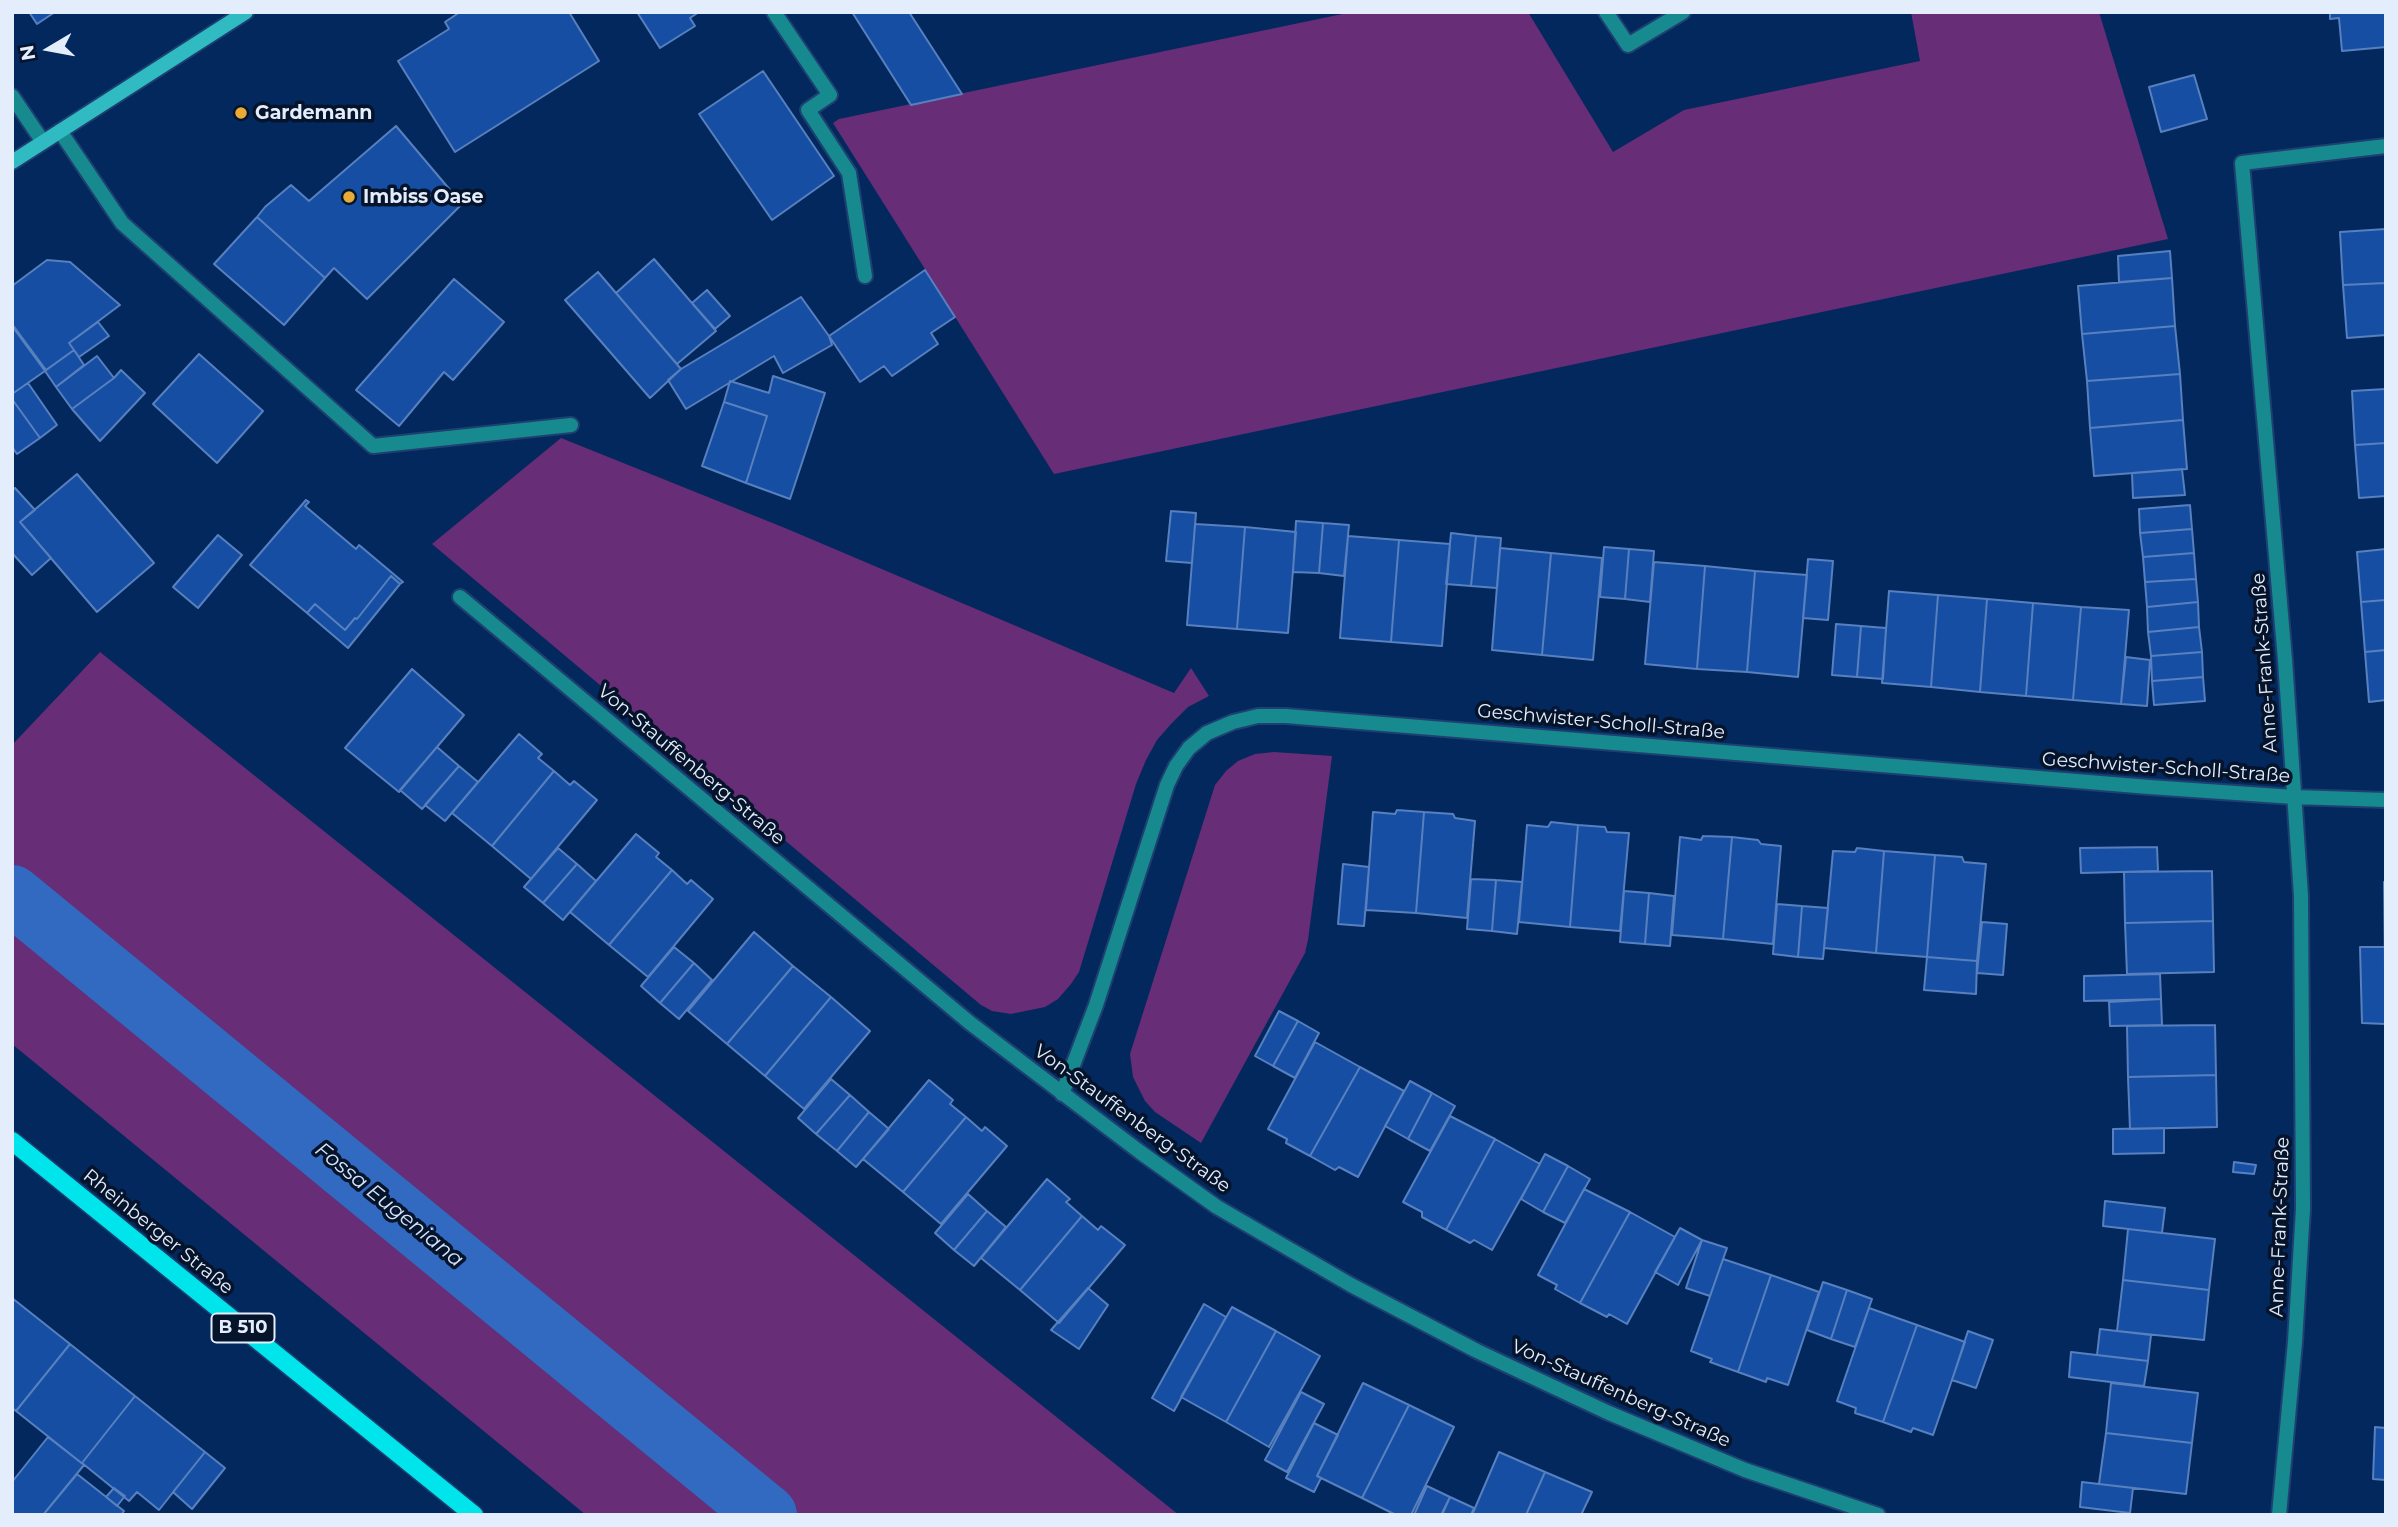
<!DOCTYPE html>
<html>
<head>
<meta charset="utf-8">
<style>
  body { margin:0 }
  #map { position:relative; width:2398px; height:1527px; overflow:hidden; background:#03285e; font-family:Montserrat,sans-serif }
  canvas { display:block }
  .frame { position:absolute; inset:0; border:14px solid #e4edfb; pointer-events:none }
  .north { position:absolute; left:14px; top:14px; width:70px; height:70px; -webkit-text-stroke:5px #05132b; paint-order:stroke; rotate:260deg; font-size:19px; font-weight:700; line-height:28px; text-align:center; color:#e4edfb }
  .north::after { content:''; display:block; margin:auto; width:24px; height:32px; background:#e4edfb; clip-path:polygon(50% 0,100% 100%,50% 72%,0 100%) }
</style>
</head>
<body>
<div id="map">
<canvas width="2398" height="1527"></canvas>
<div class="frame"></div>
<div class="north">N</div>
</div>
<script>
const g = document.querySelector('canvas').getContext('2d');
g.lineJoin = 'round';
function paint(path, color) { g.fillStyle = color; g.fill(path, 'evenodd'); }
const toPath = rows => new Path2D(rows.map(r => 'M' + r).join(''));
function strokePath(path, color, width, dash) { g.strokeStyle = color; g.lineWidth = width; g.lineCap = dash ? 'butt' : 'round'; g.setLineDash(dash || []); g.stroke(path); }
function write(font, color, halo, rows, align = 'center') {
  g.font = font + ' Montserrat,sans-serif'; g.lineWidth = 7; g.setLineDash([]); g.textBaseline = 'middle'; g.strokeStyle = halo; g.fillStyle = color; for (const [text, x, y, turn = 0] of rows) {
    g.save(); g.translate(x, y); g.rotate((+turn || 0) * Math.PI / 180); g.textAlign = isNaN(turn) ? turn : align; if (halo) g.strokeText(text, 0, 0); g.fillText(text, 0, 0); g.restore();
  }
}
paint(toPath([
  [1352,12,1528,12,1613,152,1684,110,1920,61,1911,12,2099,12,2168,239,1054,474,833,123,839,119],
  [561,438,785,528,1174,693,1191,668,1209,696,1188,707,1171,724,1157,740,1146,760,1136,784,1079,972,1071,984,1058,999,1045,1007,1011,1014,992,1011,981,1005,432,544],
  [100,652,1179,1515,586,1515,12,1044,12,745],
  [1274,752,1332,756,1308,940,1305,953,1201,1143,1155,1112,1145,1101,1133,1077,1130,1054,1215,785,1226,771,1238,761,1255,754]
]), '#672d76');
strokePath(toPath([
  [12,895,767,1515]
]), '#316ac0', 60);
const building = toPath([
  [29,12,55,12,37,24,29,12],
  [460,12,569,12,599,61,455,152,398,61,449,29,445,22,460,12],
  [637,12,699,12,690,18,695,26,660,48,637,12],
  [852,12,909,12,962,94,911,105,852,12],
  [2330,12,2386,12,2386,47,2342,51,2339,18,2330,19,2330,12],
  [763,71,834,176,772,220,699,114,763,71],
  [2194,75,2207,119,2161,132,2149,87,2194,75],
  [396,126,462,204,367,299,334,268,325,278,257,217,265,207,291,185,309,201,396,126],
  [257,217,325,278,284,325,214,264,257,217],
  [2386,229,2386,283,2343,285,2340,232,2386,229],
  [2170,251,2172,278,2119,282,2118,256,2170,251],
  [654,259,716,331,677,364,616,293,654,259],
  [47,260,70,262,120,305,69,343,74,350,46,370,12,324,12,286,47,260],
  [925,270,955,317,931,333,938,344,892,376,884,366,860,382,829,336,925,270],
  [598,272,681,369,650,398,565,300,598,272],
  [2172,278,2175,326,2082,334,2078,286,2172,278],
  [454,279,504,322,453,380,444,372,399,426,356,390,454,279],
  [2386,283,2386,335,2347,338,2343,285,2386,283],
  [707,290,730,316,715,329,692,303,707,290],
  [801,297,829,336,832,345,783,373,774,356,686,409,668,380,681,369,801,297],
  [98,322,109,336,79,357,69,343,98,322],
  [12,326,45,371,12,394,12,326],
  [2175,326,2180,374,2087,381,2082,334,2175,326],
  [74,350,84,365,56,387,45,371,74,350],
  [199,354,263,411,217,463,153,404,199,354],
  [97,356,114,378,72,409,56,387,97,356],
  [121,370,145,393,100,441,72,409,114,378,121,370],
  [2180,374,2183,420,2090,428,2087,381,2180,374],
  [773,376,825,393,790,499,746,483,767,416,724,402,730,381,769,393,773,376],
  [28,383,57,425,40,438,12,399,12,394,28,383],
  [2386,389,2386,443,2355,445,2352,391,2386,389],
  [12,399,40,438,17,454,12,447,12,399],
  [724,402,767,416,746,483,702,466,724,402],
  [2183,420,2187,469,2094,476,2090,428,2183,420],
  [2386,443,2386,496,2359,498,2355,445,2386,443],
  [2182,469,2185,495,2133,498,2132,473,2182,469],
  [77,474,154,563,97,612,20,522,77,474],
  [15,488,35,510,20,522,51,558,32,575,12,553,12,490,15,488],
  [306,500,309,502,305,506,356,549,359,545,403,582,400,584,391,576,357,619,355,618,345,630,315,604,307,613,250,565,306,500],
  [2190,505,2192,529,2140,533,2139,509,2190,505],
  [1171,511,1196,513,1192,563,1166,561,1171,511],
  [1296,521,1323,523,1319,573,1293,572,1296,521],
  [1323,523,1349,525,1344,576,1319,573,1323,523],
  [1195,524,1245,527,1237,629,1187,625,1195,524],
  [1245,527,1296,532,1288,633,1237,629,1245,527],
  [2192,529,2194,553,2143,557,2140,533,2192,529],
  [1451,533,1476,536,1471,586,1446,584,1451,533],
  [218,535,242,555,198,608,173,587,218,535],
  [1348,536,1399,540,1391,642,1340,638,1348,536],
  [1476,536,1501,538,1497,588,1471,586,1476,536],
  [1399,540,1450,544,1442,646,1391,642,1399,540],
  [1604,547,1629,549,1625,599,1600,597,1604,547],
  [1500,548,1551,553,1542,655,1492,650,1500,548],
  [1629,549,1654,551,1650,602,1625,599,1629,549],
  [2386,549,2386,600,2361,602,2357,552,2386,549],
  [1551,553,1602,558,1593,660,1542,655,1551,553],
  [2194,553,2196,579,2145,582,2143,557,2194,553],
  [1808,559,1833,561,1828,620,1803,618,1808,559],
  [1654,562,1705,566,1697,669,1645,664,1654,562],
  [1705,566,1755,571,1747,672,1697,669,1705,566],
  [1755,571,1807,575,1798,677,1747,672,1755,571],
  [391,576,400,584,348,648,307,613,315,604,345,630,355,618,357,619,391,576],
  [2196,579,2198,602,2147,607,2145,582,2196,579],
  [1889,591,1938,595,1931,687,1882,683,1889,591],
  [1938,595,1987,599,1980,692,1931,687,1938,595],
  [1987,599,2033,603,2026,696,1980,692,1987,599],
  [2386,600,2386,650,2365,652,2361,602,2386,600],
  [2198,602,2199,627,2148,632,2147,607,2198,602],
  [2033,603,2081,607,2073,700,2026,696,2033,603],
  [2081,607,2129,610,2121,704,2073,700,2081,607],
  [1836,624,1861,626,1857,677,1832,675,1836,624],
  [1861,626,1886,628,1883,679,1857,677,1861,626],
  [2199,627,2202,652,2151,656,2148,632,2199,627],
  [2386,650,2386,700,2369,702,2365,652,2386,650],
  [2202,652,2203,677,2152,681,2151,656,2202,652],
  [2126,657,2150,660,2147,706,2121,704,2126,657],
  [412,669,464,715,399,792,345,748,412,669],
  [2203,677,2205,701,2154,705,2152,681,2203,677],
  [519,734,542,754,538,758,554,771,492,846,452,813,519,734],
  [437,747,459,766,422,809,400,790,437,747],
  [459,766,478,782,445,821,425,805,459,766],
  [554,771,570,785,574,781,597,800,531,879,492,846,554,771],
  [1397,810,1424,812,1416,913,1366,910,1373,812,1395,814,1397,810],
  [1424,812,1453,814,1455,818,1475,821,1467,918,1416,913,1424,812],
  [1551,822,1578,825,1570,927,1519,922,1527,825,1548,827,1551,822],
  [1578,825,1605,827,1607,832,1629,833,1620,931,1570,927,1578,825],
  [636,834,659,853,656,857,672,870,609,945,570,912,636,834],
  [1703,836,1732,837,1723,939,1672,935,1680,837,1701,840,1703,836],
  [1732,837,1758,840,1761,844,1781,846,1773,944,1723,939,1732,837],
  [2157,847,2158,871,2081,873,2080,848,2157,847],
  [558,848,577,864,543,903,524,887,558,848],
  [1857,848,1884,851,1876,953,1824,948,1833,851,1855,852,1857,848],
  [1884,851,1935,855,1927,957,1876,953,1884,851],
  [1935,855,1962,857,1964,862,1986,864,1977,961,1927,957,1935,855],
  [577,864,596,881,563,920,543,903,577,864],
  [1343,864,1369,867,1364,926,1338,924,1343,864],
  [672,870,687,884,691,880,713,899,648,977,609,945,672,870],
  [2212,871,2213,921,2125,923,2124,872,2212,871],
  [1471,879,1496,880,1492,931,1467,929,1471,879],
  [1496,880,1522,882,1517,934,1492,931,1496,880],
  [2384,882,2386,882,2386,971,2385,971,2384,882],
  [1624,891,1649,893,1645,944,1620,942,1624,891],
  [1649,893,1674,896,1670,946,1645,944,1649,893],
  [1777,904,1802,906,1798,957,1773,954,1777,904],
  [1802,906,1828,908,1823,959,1798,957,1802,906],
  [2213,921,2214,972,2127,974,2125,923,2213,921],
  [1982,922,2007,924,2003,975,1977,973,1982,922],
  [754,932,793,966,727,1044,688,1011,754,932],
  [674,947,694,963,660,1003,641,986,674,947],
  [2360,947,2385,947,2386,1024,2362,1023,2360,947],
  [1927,957,1977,961,1976,994,1924,990,1927,957],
  [694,963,712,980,679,1019,660,1003,694,963],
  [793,966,831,997,765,1076,727,1044,793,966],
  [2160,974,2161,999,2084,1001,2084,976,2160,974],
  [831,997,870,1031,804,1109,765,1076,831,997],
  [2161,999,2162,1025,2110,1026,2109,1002,2161,999],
  [1279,1011,1298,1021,1273,1066,1255,1056,1279,1011],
  [1298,1021,1319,1033,1295,1078,1273,1066,1298,1021],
  [2215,1025,2216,1075,2128,1077,2127,1026,2215,1025],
  [1315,1042,1360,1067,1310,1156,1286,1143,1287,1139,1268,1129,1315,1042],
  [1360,1067,1404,1091,1358,1177,1339,1167,1335,1170,1310,1156,1360,1067],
  [2216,1075,2217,1127,2130,1129,2128,1077,2216,1075],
  [831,1079,850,1095,816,1134,798,1118,831,1079],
  [929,1080,953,1100,950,1104,966,1117,903,1192,863,1159,929,1080],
  [1410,1081,1432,1093,1408,1139,1385,1126,1410,1081],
  [1432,1093,1455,1106,1430,1151,1408,1139,1432,1093],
  [850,1095,869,1112,837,1151,816,1134,850,1095],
  [869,1112,889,1129,856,1167,837,1151,869,1112],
  [1450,1116,1495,1139,1446,1230,1422,1217,1422,1212,1403,1202,1450,1116],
  [966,1117,982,1131,985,1127,1007,1146,941,1224,903,1192,966,1117],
  [2164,1128,2164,1153,2113,1154,2113,1129,2164,1128],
  [1495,1139,1540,1164,1492,1250,1474,1240,1470,1243,1446,1230,1495,1139],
  [1545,1154,1568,1166,1543,1212,1521,1199,1545,1154],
  [2234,1162,2256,1165,2254,1174,2233,1172,2234,1162],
  [1568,1166,1590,1179,1565,1223,1543,1212,1568,1166],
  [1047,1179,1070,1199,1066,1202,1082,1216,1020,1290,981,1258,1047,1179],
  [1584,1189,1630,1212,1580,1303,1555,1289,1557,1285,1538,1275,1584,1189],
  [968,1194,987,1211,954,1250,935,1233,968,1194],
  [2105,1201,2165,1208,2162,1233,2103,1226,2105,1201],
  [987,1211,1006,1227,974,1266,954,1250,987,1211],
  [1630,1212,1675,1237,1627,1324,1609,1314,1607,1317,1580,1303,1630,1212],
  [1082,1216,1098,1230,1101,1226,1125,1245,1059,1323,1020,1290,1082,1216],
  [1680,1228,1702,1240,1678,1285,1655,1272,1680,1228],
  [2128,1229,2215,1239,2209,1290,2123,1280,2128,1229],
  [1702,1240,1727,1248,1710,1296,1686,1288,1702,1240],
  [1723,1259,1771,1275,1738,1372,1710,1362,1712,1359,1691,1351,1723,1259],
  [1771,1275,1819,1292,1788,1385,1767,1378,1766,1382,1738,1372,1771,1275],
  [2123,1280,2209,1290,2204,1340,2117,1331,2123,1280],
  [1823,1282,1847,1290,1831,1339,1807,1330,1823,1282],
  [1088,1288,1108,1305,1079,1349,1051,1330,1088,1288],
  [1847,1290,1872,1299,1855,1347,1831,1339,1847,1290],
  [12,1298,70,1344,16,1411,12,1408,12,1298],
  [1204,1304,1226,1317,1174,1411,1152,1398,1204,1304],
  [1232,1307,1276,1331,1226,1422,1181,1397,1232,1307],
  [1869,1308,1917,1325,1883,1422,1855,1413,1856,1408,1837,1401,1869,1308],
  [1917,1325,1965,1342,1933,1435,1913,1428,1911,1432,1883,1422,1917,1325],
  [2100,1329,2151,1335,2148,1361,2097,1355,2100,1329],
  [1276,1331,1320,1356,1269,1447,1226,1422,1276,1331],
  [1968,1331,1993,1340,1976,1388,1952,1380,1968,1331],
  [70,1344,135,1396,82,1463,84,1465,16,1411,70,1344],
  [2071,1352,2148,1361,2144,1386,2069,1377,2071,1352],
  [1363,1383,1409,1405,1362,1498,1317,1476,1363,1383],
  [2111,1383,2198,1393,2192,1443,2106,1433,2111,1383],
  [1301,1392,1324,1404,1287,1472,1265,1460,1301,1392],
  [135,1396,205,1452,159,1510,137,1492,129,1501,82,1463,135,1396],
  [1409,1405,1454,1427,1411,1515,1396,1515,1362,1498,1409,1405],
  [1314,1423,1338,1435,1317,1476,1321,1478,1314,1492,1286,1478,1314,1423],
  [2375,1427,2386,1428,2386,1480,2373,1479,2375,1427],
  [2106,1433,2192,1443,2186,1494,2099,1484,2106,1433],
  [48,1437,84,1465,43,1515,12,1515,12,1482,48,1437],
  [205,1452,225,1468,192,1509,173,1492,205,1452],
  [1499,1452,1545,1472,1526,1515,1472,1515,1499,1452],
  [1545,1472,1592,1492,1581,1515,1526,1515,1545,1472],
  [77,1474,124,1511,121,1515,43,1515,77,1474],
  [2082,1482,2133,1488,2130,1513,2080,1507,2082,1482],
  [1427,1486,1450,1497,1441,1515,1414,1515,1427,1486],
  [114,1488,125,1496,117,1506,106,1497,114,1488],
  [1450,1497,1474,1508,1471,1515,1442,1515,1450,1497]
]);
paint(building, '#154ea3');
strokePath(building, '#5880be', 2);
const service = toPath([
  [774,12,830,95,808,110,849,173,865,276],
  [1606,12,1628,45,1683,12],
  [12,96,43,142],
  [60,131,122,223,373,446,571,425]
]);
const minor = toPath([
  [460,597,970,1023,1140,1152,1217,1207,1351,1285,1477,1351,1609,1413,1745,1470,1878,1515],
  [1062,1094,1096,1005,1167,785,1176,766,1189,748,1207,733,1233,722,1258,716,1286,716,2149,787,2294,797,2386,800],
  [2279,1515,2295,1342,2303,1209,2301,896,2285,660,2242,163,2386,146]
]);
const secondary = toPath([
  [12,162,246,12]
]);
const primary = toPath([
  [12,1141,474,1515]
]);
strokePath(service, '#1e4071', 18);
strokePath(minor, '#1e4071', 18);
strokePath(secondary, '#1e4071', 18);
strokePath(primary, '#1e4071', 21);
strokePath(service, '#168a8e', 14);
strokePath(minor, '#168a8e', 14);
strokePath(secondary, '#2fbbc1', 14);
strokePath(primary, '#00e4eb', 18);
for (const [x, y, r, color] of [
  [241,113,7,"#e8ab37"],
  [349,197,7,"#e8ab37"]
]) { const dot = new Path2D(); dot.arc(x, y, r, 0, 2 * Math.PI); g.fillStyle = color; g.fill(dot); strokePath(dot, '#05132b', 2.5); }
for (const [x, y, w] of [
  [243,1328,63]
]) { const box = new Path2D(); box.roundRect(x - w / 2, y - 14.5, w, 29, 5); g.fillStyle = '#05132b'; g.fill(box); strokePath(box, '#e4edfb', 2); }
write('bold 18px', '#e4edfb', null, [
  ["B 510",243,1328]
]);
write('bold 19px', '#e4edfb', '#05132b', [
  ["Gardemann",255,113],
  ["Imbiss Oase",363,197]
], 'left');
write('19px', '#e4edfb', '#05132b', [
  ["Anne-Frank-Straße",2265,663,-94],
  ["Geschwister-Scholl-Straße",1601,722,5],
  ["Von-Stauffenberg-Straße",691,765,40],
  ["Geschwister-Scholl-Straße",2166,768,4],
  ["Von-Stauffenberg-Straße",1132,1119,36],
  ["Anne-Frank-Straße",2280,1227,-88],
  ["Rheinberger Straße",158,1232,39],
  ["Von-Stauffenberg-Straße",1621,1394,24]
]);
write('italic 21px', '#d5e4fb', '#05132b', [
  ["Fossa Eugeniana",389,1205,39]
]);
</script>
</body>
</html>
